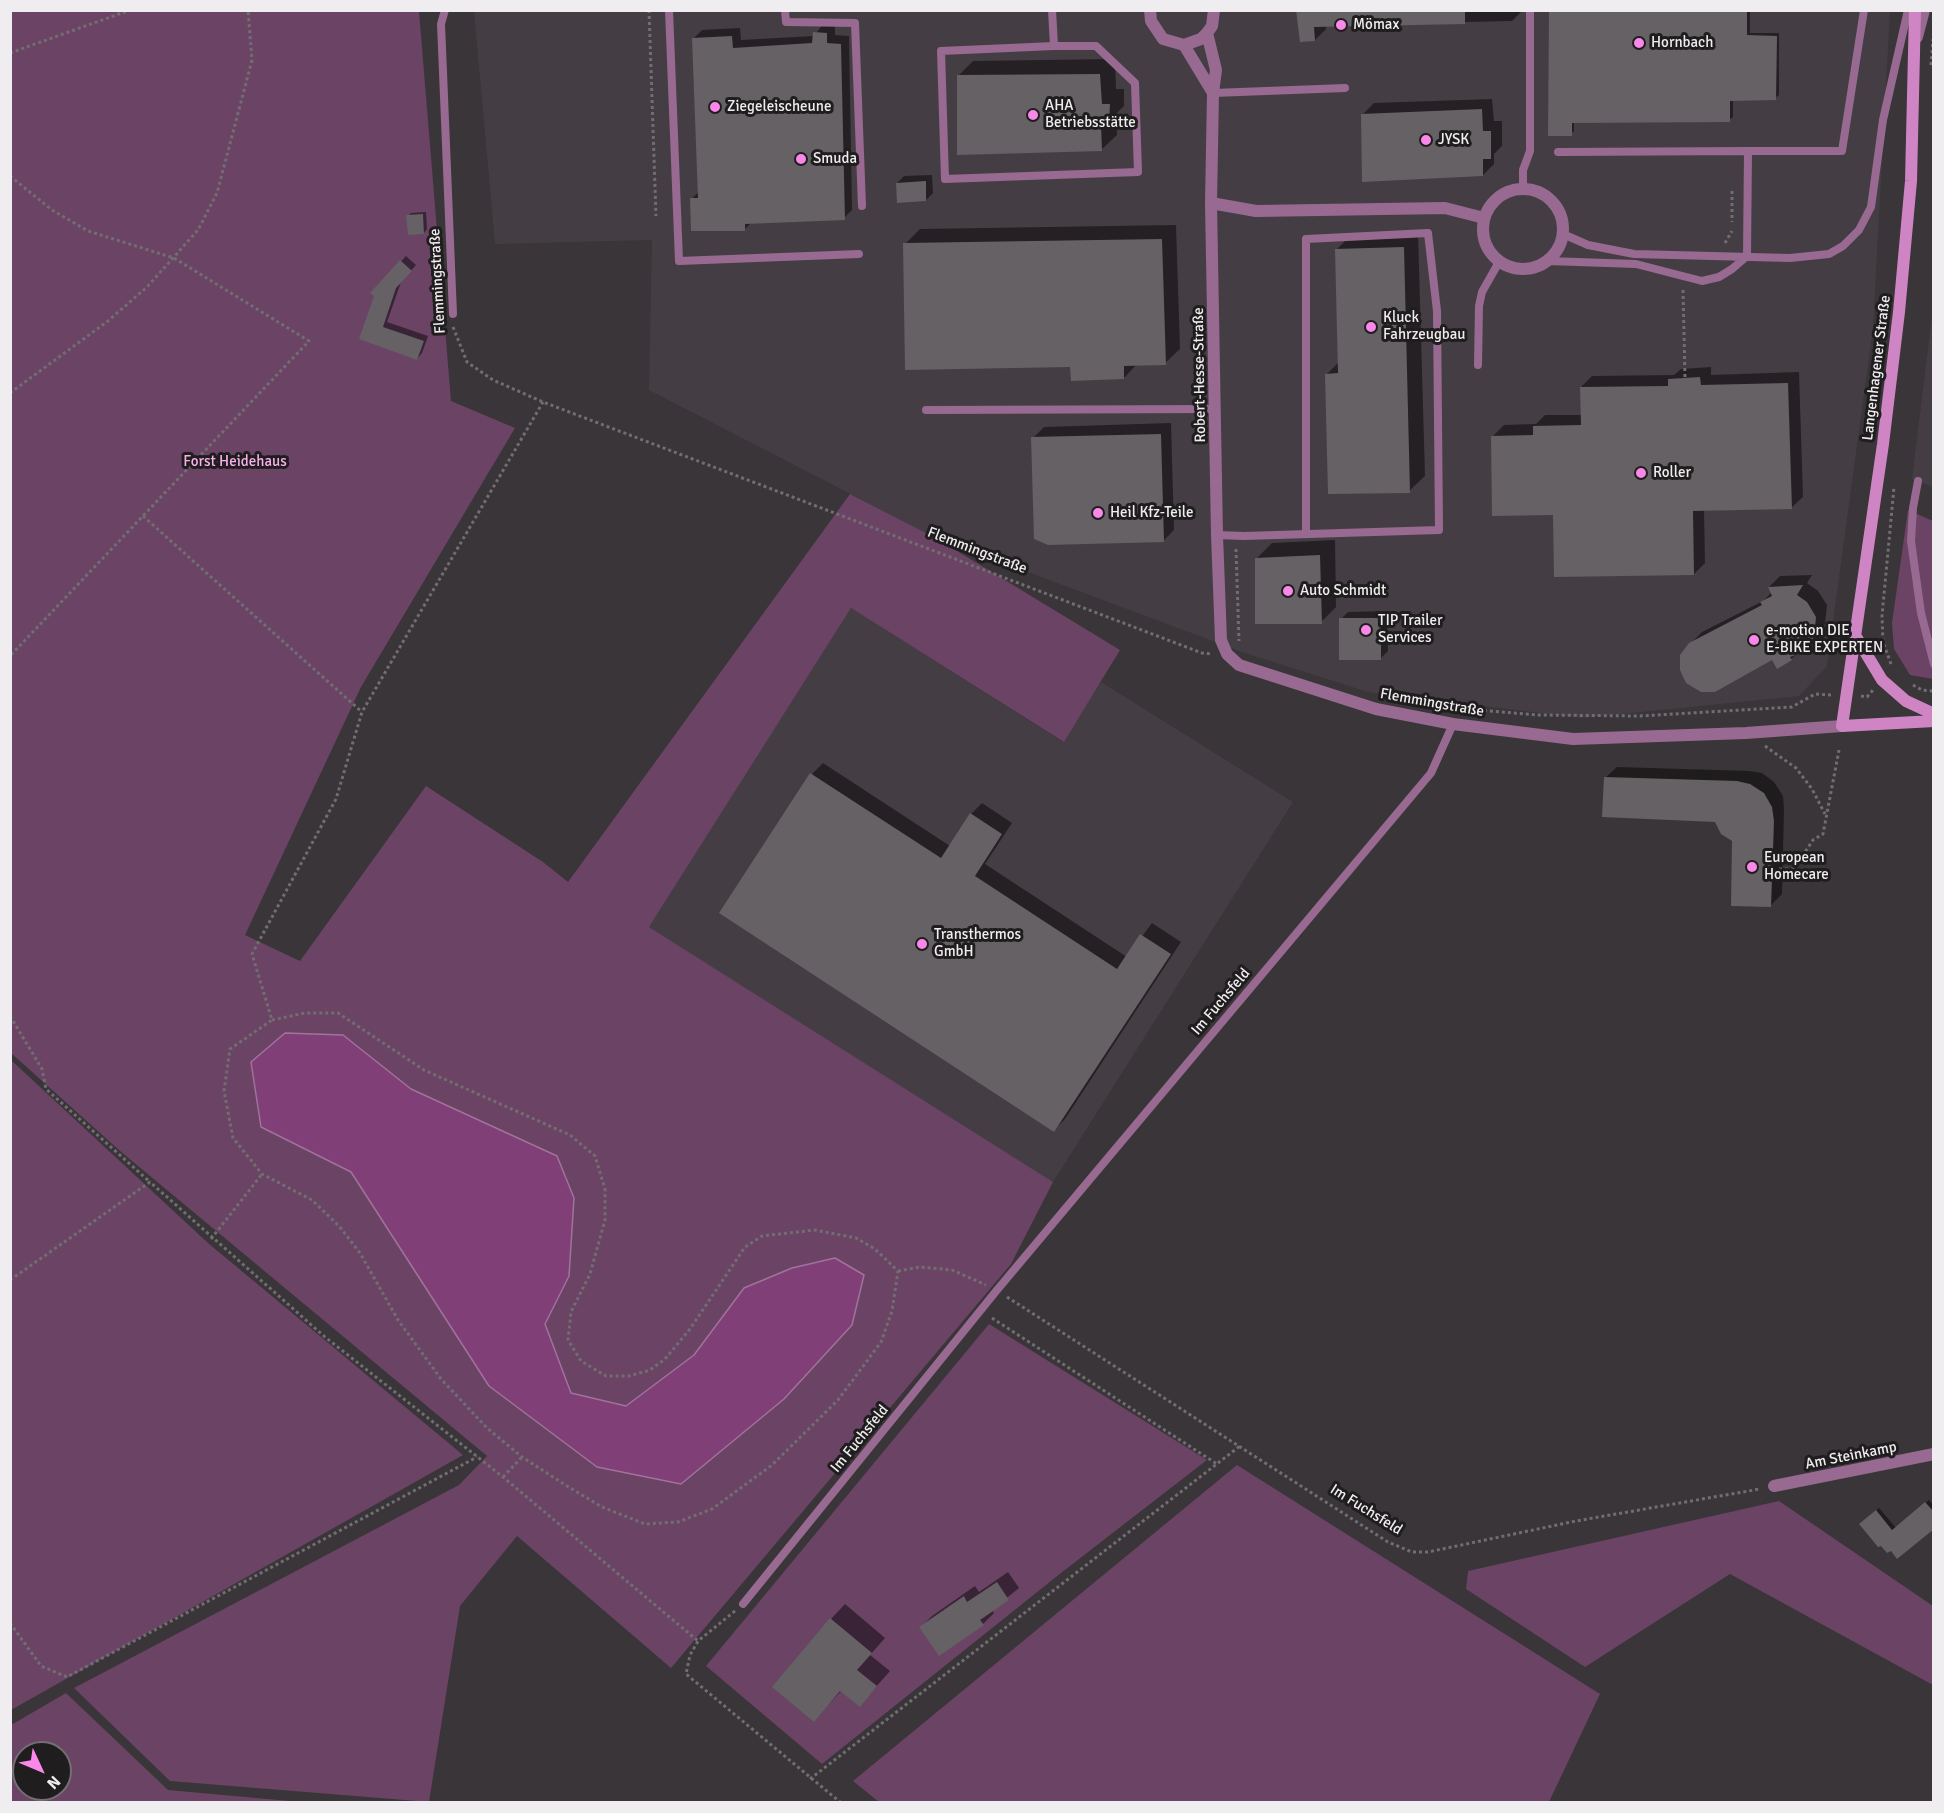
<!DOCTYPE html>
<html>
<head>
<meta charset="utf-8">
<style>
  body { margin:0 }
  #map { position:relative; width:1944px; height:1813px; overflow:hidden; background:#393538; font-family:Signika,sans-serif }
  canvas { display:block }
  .frame { position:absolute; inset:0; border:12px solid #efedef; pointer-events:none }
  .north { position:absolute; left:12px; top:1741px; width:60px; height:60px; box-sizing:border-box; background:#1f1d1e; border:2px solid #727072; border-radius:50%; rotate:134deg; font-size:16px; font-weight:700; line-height:24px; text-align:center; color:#efedef }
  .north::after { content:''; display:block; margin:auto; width:21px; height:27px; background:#f988e9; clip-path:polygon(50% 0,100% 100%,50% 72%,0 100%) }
</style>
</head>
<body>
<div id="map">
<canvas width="1944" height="1813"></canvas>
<div class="frame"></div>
<div class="north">N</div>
</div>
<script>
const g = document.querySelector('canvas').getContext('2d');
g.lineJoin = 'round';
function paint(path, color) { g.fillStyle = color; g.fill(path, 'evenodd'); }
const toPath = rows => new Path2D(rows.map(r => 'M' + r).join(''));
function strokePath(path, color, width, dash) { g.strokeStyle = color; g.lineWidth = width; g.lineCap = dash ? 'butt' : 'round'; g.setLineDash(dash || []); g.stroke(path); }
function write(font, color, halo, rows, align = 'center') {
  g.font = font + ' Signika,sans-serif'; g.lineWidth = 6; g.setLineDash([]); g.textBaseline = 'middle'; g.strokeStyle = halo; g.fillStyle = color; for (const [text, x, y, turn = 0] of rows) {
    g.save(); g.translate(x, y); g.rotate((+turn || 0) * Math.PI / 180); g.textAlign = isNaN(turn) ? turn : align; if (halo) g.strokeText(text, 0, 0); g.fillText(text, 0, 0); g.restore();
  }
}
paint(toPath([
  [474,11,1890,11,1873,328,1827,666,1799,696,1582,718,1368,692,1245,653,934,537,649,390,652,240,495,244],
  [1933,308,1933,487,1912,479],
  [851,608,1063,742,1101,682,1293,802,1053,1182,649,927]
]), '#453d44');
paint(toPath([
  [11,11,419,11,451,401,515,428,361,687,245,935,300,961,426,786,543,862,568,882,850,494,934,537,1120,650,1064,742,851,608,649,927,1053,1182,1011,1264,671,1668,517,1536,460,1606,429,1802,170,1781,74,1688,459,1485,487,1456,120,1151,11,1053],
  [343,1035,411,1089,557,1156,569,1276,545,1324,571,1393,626,1406,694,1355,744,1288,852,1325,784,1399,681,1484,489,1386,351,1172],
  [1908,510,1933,521,1933,679,1910,675,1894,649,1892,623],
  [11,1060,208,1243,463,1455,11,1710],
  [989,1324,1207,1460,1061,1573,822,1764,706,1666],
  [1237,1465,1600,1694,1549,1802,879,1802,853,1781],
  [1779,1501,1933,1606,1933,1685,1730,1574,1585,1667,1466,1589,1468,1571],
  [66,1693,168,1790,301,1802,11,1802,11,1725],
  [24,1753,60,1753,60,1789,24,1789]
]), '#6b4365');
const water = toPath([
  [285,1033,343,1035,411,1089,557,1156,574,1198,569,1276,545,1324,571,1393,626,1406,694,1355,744,1288,792,1268,835,1258,864,1275,852,1325,784,1399,681,1484,597,1467,489,1386,351,1172,261,1127,251,1062,285,1033]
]);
paint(water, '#803f77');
strokePath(water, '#a1739b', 1.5);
paint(toPath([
  [1297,10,1523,10,1512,21,1326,25,1326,29,1315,40],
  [1550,10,1750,10,1750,33,1779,33,1779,95,1775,98,1733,100,1733,117,1729,120,1574,122,1574,131,1571,134],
  [823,24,835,25,835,35,849,36,852,210,844,218,752,222,744,230,691,199,700,191,694,38,702,30,740,28,741,40,814,36],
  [1115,59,1116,89,1124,89,1124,106,1116,114,1117,135,1101,150,958,76,973,61],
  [1492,99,1494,121,1502,121,1502,146,1494,154,1494,164,1483,175,1363,114,1374,103],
  [932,175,933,193,926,200,897,183,904,176],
  [426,212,427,229,424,233,408,216,411,213],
  [1176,225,1180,349,1165,363,1137,364,1124,378,1071,365,905,244,920,229],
  [1418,232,1425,476,1409,491,1327,374,1339,362,1336,250,1351,235],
  [406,256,416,265,401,282,387,322,428,336,422,353,417,359,361,338,376,296,372,293],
  [1711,367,1711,375,1799,372,1803,497,1791,508,1704,509,1705,563,1694,574,1554,513,1493,436,1504,425,1536,424,1545,415,1582,415,1581,387,1592,376,1674,375,1681,369],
  [1171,423,1174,530,1163,541,1033,438,1044,427],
  [1335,540,1336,607,1321,622,1257,558,1272,543],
  [1812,575,1807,583,1818,591,1827,605,1825,624,1814,639,1791,659,1773,658,1690,644,1702,632,1763,601,1772,592,1769,587,1780,576],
  [1387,611,1388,651,1381,658,1341,619,1348,612],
  [823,763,950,846,971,814,982,803,1012,823,985,864,1127,957,1152,923,1181,942,1065,1119,1054,1130,812,774],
  [1617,767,1749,771,1762,773,1774,782,1783,796,1784,809,1782,894,1771,905,1733,840,1716,821,1605,778],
  [1929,1500,1934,1506,1934,1532,1931,1529,1897,1556,1864,1521,1879,1508,1896,1528],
  [1008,1572,1019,1588,992,1610,994,1613,983,1624,921,1627,932,1616,975,1586,979,1592],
  [845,1604,885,1638,870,1655,890,1671,860,1705,842,1690,814,1720,831,1619]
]), '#0007');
paint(toPath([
  [1296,10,1465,10,1465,24,1314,27,1315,41,1300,42],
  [1549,10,1747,10,1747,35,1777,36,1776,100,1730,101,1730,122,1572,123,1572,136,1548,136],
  [813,32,827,33,827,43,841,44,845,220,745,224,745,231,691,231,690,198,698,198,692,38,732,36,733,48,812,43],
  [1100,74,1102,104,1110,104,1109,123,1101,124,1102,151,957,155,957,75],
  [1482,109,1483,131,1491,131,1491,159,1483,159,1483,176,1362,182,1361,114],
  [926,181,926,201,897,203,896,183],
  [423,214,424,234,408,235,406,215],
  [1162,239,1166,365,1124,366,1124,379,1071,381,1070,367,905,370,903,243],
  [1404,247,1410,493,1328,494,1325,374,1338,373,1335,249],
  [400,260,412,271,396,288,383,327,424,341,417,360,359,339,374,296,370,293],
  [1700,377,1701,385,1788,383,1792,509,1693,511,1694,575,1554,577,1553,515,1492,516,1491,436,1533,435,1533,426,1581,425,1580,387,1668,386,1668,379],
  [1161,434,1164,542,1048,545,1034,539,1031,437],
  [1320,555,1322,624,1255,624,1255,558],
  [1803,585,1797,595,1807,602,1816,617,1814,637,1803,652,1790,657,1792,660,1777,669,1772,660,1715,692,1701,692,1686,683,1680,670,1680,655,1689,643,1762,605,1760,602,1772,596,1768,587],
  [1339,618,1381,618,1381,660,1339,660],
  [810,773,941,858,970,813,1002,834,975,876,1117,969,1140,934,1171,954,1054,1132,719,913],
  [1604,777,1737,781,1750,784,1764,793,1772,807,1774,821,1771,907,1731,906,1732,841,1721,834,1715,822,1602,817],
  [1925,1502,1934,1512,1934,1529,1897,1559,1891,1551,1887,1553,1881,1546,1878,1547,1859,1524,1876,1510,1892,1530],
  [997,1582,1009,1600,980,1620,984,1625,939,1656,919,1627,964,1596,967,1602],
  [830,1618,872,1653,857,1670,877,1686,860,1707,840,1691,814,1722,772,1687]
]), '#656164');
strokePath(toPath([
  [649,10,656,216],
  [10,53,130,10],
  [1931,65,1933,39],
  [10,176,52,210,88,231,174,258,309,341,10,656],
  [1732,191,1732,222],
  [1725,243,1732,231],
  [1683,290,1685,378],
  [453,327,467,362,493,380,543,402,1202,653,1212,654],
  [10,393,108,321,147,287,198,230,217,193,252,60,248,10],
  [143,516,362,712],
  [1236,549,1239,641],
  [1891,664,1883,642,1882,616,1894,487],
  [1913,685,1922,690,1934,691],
  [1861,696,1867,697,1873,690],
  [1466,709,1539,715,1640,716,1792,707,1815,694,1831,695],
  [1765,746,1796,768,1812,789,1825,814],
  [1779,869,1794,869,1813,840,1823,834,1839,750],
  [10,1016,42,1069,46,1089,150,1182],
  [272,1020,305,1013,338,1013,424,1070,570,1135,595,1156,605,1189,605,1220,590,1274,571,1312,568,1340,581,1361,606,1376,629,1376,650,1370,665,1359,690,1329,745,1247,762,1236,815,1230,856,1238,875,1249,898,1271,892,1311,881,1342,838,1400,772,1465,712,1509,678,1522,645,1524,602,1507,567,1486,522,1457,487,1428,441,1379,398,1320,360,1253,339,1226,312,1200,262,1174,233,1138,224,1091,230,1049,272,1020,252,954,336,799,362,712,543,402],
  [211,1239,262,1174],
  [898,1271,920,1267,952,1270,986,1285],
  [10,1280,150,1182,325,1337,503,1477,698,1641],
  [1007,1297,1388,1542,1412,1552,1428,1552,1576,1521,1760,1489],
  [992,1318,1217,1464],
  [503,1477,522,1457],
  [735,1611,698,1641,690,1655,686,1674,840,1802],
  [10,1623,41,1666,67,1677,477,1457],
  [810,1779,1240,1446]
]), '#716e71', 3, [3, 3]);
strokePath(toPath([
  [445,10,441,24,453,314],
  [669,10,679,261,859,254],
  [785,10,786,22,855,23,862,206],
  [1052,10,1054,46],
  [1054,46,1096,46,1135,83,1138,172,945,179,941,51,1054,46],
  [1213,93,1345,88],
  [1558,152,1748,151],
  [1523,188,1523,170,1530,151,1530,10],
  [1563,234,1588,245,1634,254,1790,258,1829,254,1843,246,1859,230,1871,207,1883,120,1908,10],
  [1548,261,1636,264,1702,281,1719,277,1732,269,1747,256,1748,151,1842,151,1864,10],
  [1478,365,1479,306,1482,292,1499,262],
  [926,410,1215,409],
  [1918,481,1913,508,1911,541,1921,613,1934,664],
  [1217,535,1244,536,1439,530,1437,311,1428,233,1306,239,1306,534],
  [743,1604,997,1290,1431,773,1453,724]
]), '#986a91', 8);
strokePath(toPath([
  [1150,10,1151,21,1163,39,1184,45,1201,39,1207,33,1212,26,1214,10],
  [1207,33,1216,70,1213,93,1211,203,1217,535,1221,640,1227,654,1239,665,1376,709,1453,724,1573,739,1746,733,1842,726],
  [1917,37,1924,10],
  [1184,45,1213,93],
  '1483 229a40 40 0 1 1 80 0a40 40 0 1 1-80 0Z',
  [1211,203,1256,211,1445,208,1484,218],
  [1774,1486,1934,1454]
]), '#986a91', 12);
strokePath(toPath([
  [1915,10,1911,181,1899,312,1883,444,1842,726,1934,721],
  [1855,635,1882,680,1906,701,1934,714]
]), '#cf85c3', 12);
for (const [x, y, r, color] of [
  [1341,25,6,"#f988e9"],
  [1639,43,6,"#f988e9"],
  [715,107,6,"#f988e9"],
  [1033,115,6,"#f988e9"],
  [1426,140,6,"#f988e9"],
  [801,159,6,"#f988e9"],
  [1371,327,6,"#f988e9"],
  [1641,473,6,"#f988e9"],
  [1098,513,6,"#f988e9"],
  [1288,591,6,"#f988e9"],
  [1366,630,6,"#f988e9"],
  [1754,640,6,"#f988e9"],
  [1752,867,6,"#f988e9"],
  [922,944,6,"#f988e9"]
]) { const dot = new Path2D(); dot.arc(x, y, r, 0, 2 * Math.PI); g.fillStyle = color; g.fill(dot); strokePath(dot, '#1f1d1e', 2); }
write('15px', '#efedef', '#1f1d1e', [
  ["Mömax",1353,25],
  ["Hornbach",1651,43],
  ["AHA",1045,106],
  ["Betriebsstätte",1045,123],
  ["Ziegeleischeune",727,107],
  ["JYSK",1438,140],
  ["Smuda",813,159],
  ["Kluck",1383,318],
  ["Fahrzeugbau",1383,335],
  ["Roller",1653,473],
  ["Heil Kfz-Teile",1110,513],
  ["Auto Schmidt",1300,591],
  ["TIP Trailer",1378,621],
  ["Services",1378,638],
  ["e-motion DIE",1766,631],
  ["E-BIKE EXPERTEN",1766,648],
  ["European",1764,858],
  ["Homecare",1764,875],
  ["Transthermos",934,935],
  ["GmbH",934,952]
], 'left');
write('15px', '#efedef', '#1f1d1e', [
  ["Flemmingstraße",438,281,-93],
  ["Langenhagener Straße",1877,368,-83],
  ["Robert-Hesse-Straße",1200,375,-91],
  ["Flemmingstraße",977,551,21],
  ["Flemmingstraße",1432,703,10],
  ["Im Fuchsfeld",1221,1002,-50],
  ["Im Fuchsfeld",860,1439,-51],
  ["Am Steinkamp",1851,1456,-11],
  ["Im Fuchsfeld",1366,1510,32]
]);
write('15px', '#faafee', '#1f1d1e', [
  ["Forst Heidehaus",235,462]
]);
</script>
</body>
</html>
